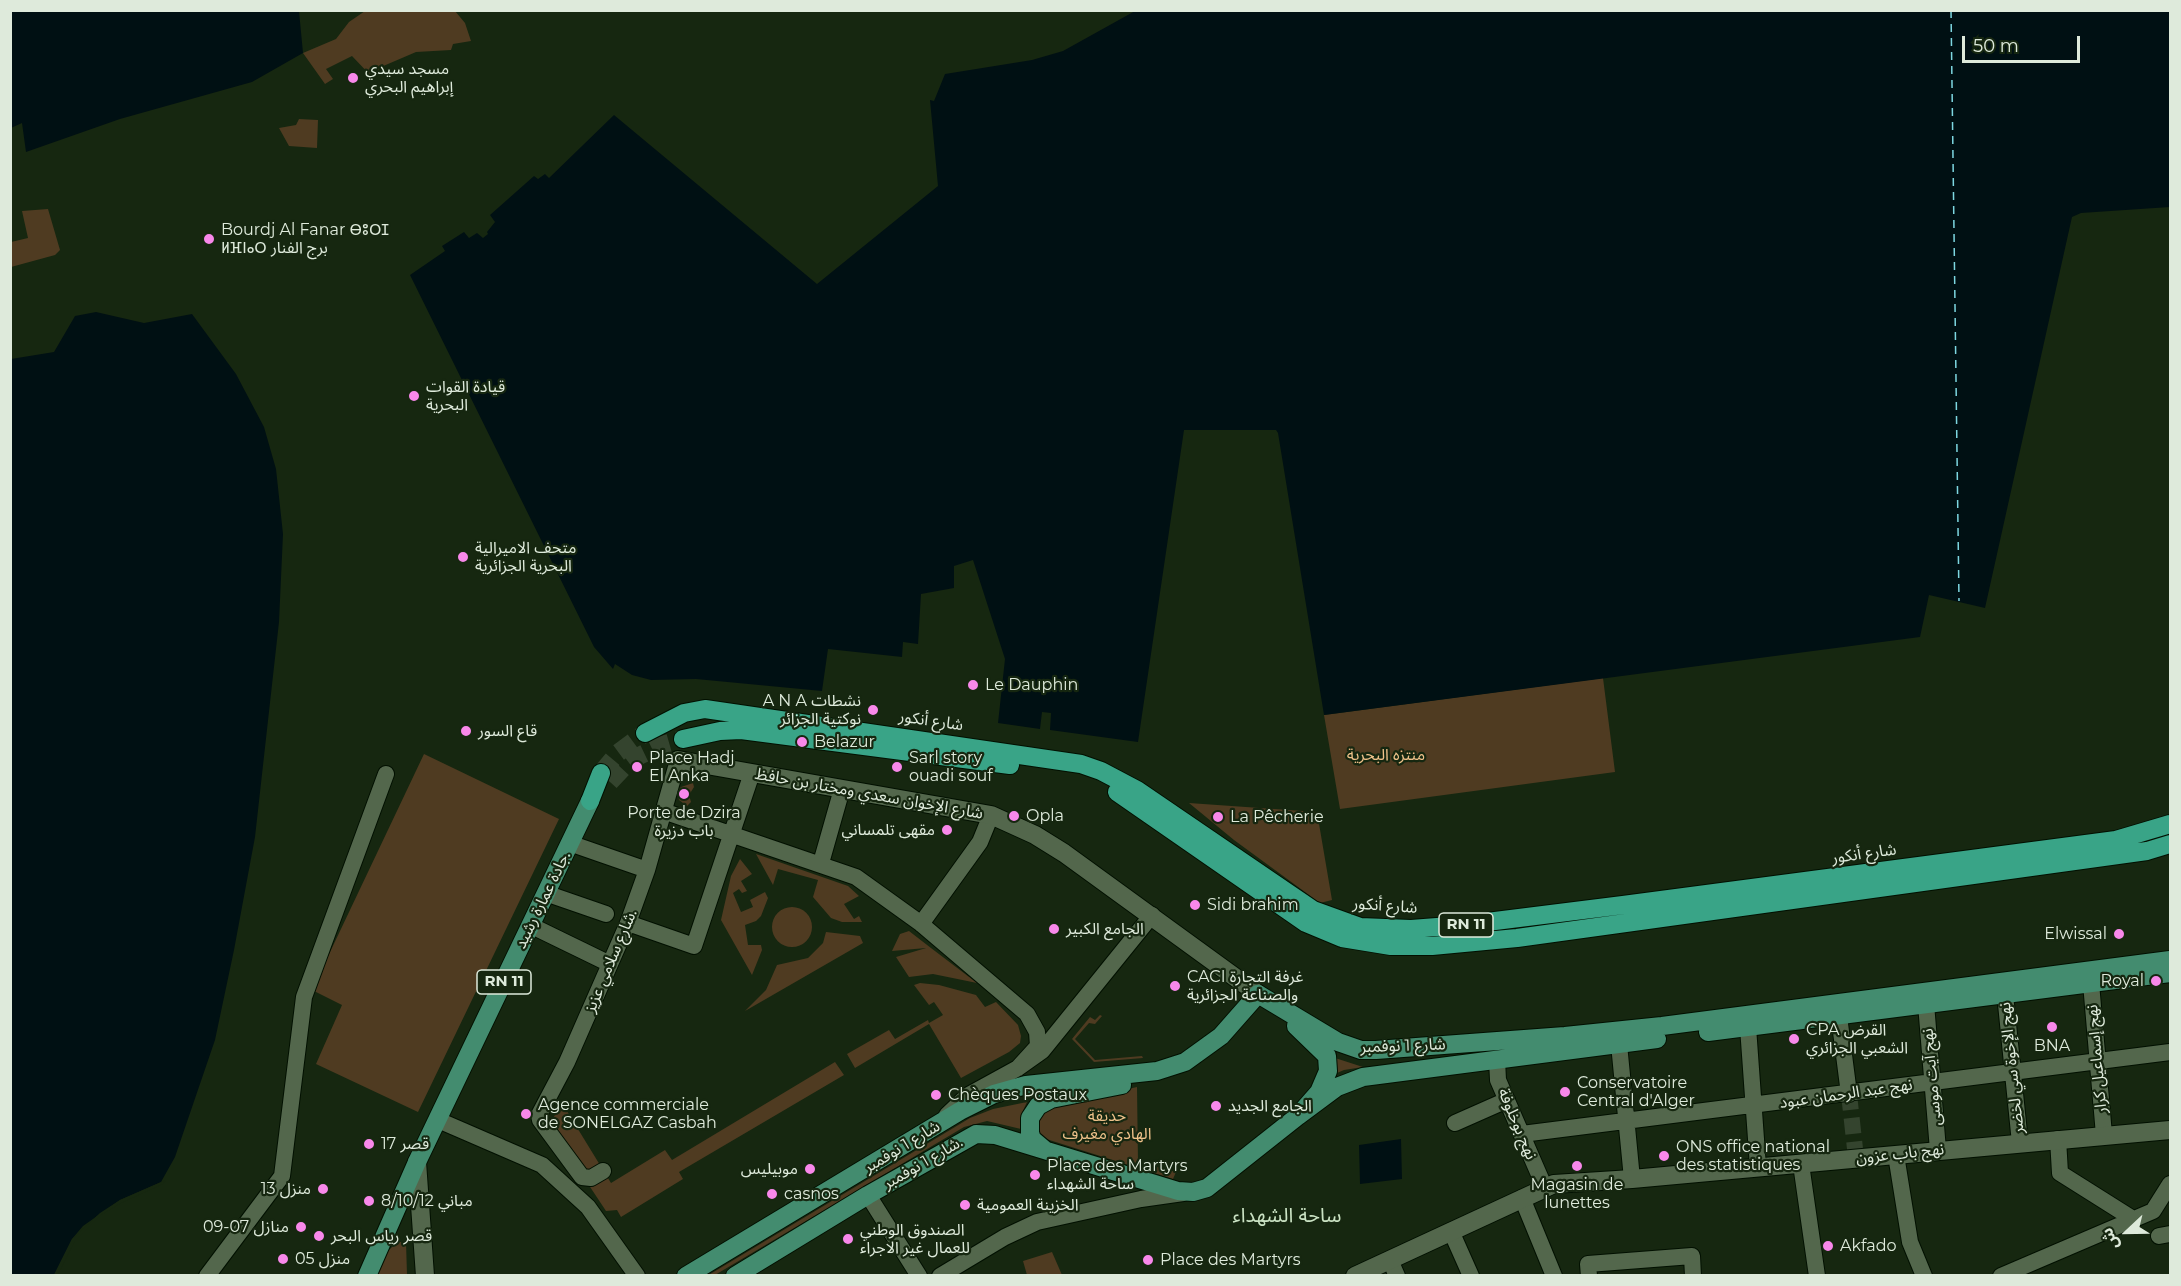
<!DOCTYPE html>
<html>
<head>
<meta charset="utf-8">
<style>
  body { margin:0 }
  #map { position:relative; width:2181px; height:1286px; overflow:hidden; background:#162710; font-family:Montserrat,"Noto Sans Arabic",sans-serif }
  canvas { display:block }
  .frame { position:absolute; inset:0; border:12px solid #deeadb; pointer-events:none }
  .north { position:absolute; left:2097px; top:1202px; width:60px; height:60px; -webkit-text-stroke:4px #162710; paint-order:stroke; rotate:248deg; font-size:16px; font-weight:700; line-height:24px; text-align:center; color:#deeadb }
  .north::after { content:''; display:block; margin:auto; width:21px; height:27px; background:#deeadb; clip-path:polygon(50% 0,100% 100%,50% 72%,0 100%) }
  .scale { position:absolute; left:1962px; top:36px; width:118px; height:27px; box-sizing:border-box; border:3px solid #deeadb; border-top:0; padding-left:8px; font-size:18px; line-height:21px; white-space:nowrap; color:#deeadb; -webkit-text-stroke:4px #162710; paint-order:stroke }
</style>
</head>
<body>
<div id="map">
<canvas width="2181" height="1286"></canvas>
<div class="frame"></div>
<div class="north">ش</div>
<div class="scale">50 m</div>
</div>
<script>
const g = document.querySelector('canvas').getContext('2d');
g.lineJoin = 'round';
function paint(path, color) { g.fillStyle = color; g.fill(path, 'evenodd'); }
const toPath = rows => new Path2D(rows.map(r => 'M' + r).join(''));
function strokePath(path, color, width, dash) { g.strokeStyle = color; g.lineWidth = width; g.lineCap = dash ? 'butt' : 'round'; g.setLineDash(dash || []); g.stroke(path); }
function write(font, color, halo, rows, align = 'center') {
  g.font = font + ' Montserrat,"Noto Sans Arabic","Noto Sans Tifinagh",sans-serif'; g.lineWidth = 4.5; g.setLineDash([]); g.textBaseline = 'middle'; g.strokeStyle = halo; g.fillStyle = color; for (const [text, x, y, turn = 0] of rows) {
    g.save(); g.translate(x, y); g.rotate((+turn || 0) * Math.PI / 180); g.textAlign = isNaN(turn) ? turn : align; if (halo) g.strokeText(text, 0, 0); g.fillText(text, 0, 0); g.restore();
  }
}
paint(toPath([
  [365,11,455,11,465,23,471,41,453,44,451,50,416,52,381,67,372,77,352,56,326,69,333,79,325,84,303,53,336,39,349,22],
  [299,119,318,120,317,148,289,146,279,128,296,125],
  [48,209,60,250,55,255,11,267,11,242,28,238,22,211],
  [1603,678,1615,772,1340,809,1324,715],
  [424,754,559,819,418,1112,316,1064,342,1005,312,990],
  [693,783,694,787,689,795,691,802,687,806,679,800,677,792,681,787],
  [1189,803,1317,812,1332,900,1320,903,1234,840],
  [756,854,848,886,859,896,844,904,854,919,859,916,862,922,842,922,831,918,813,897,818,880,778,869,773,885],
  [740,859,752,874,741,881,747,891,742,893,739,889,733,893,741,912,753,907,750,900,765,892,768,898,761,916,756,921,745,925,748,945,761,945,762,950,752,975,721,920,731,876],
  '772 927a20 20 0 1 1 40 0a20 20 0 1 1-40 0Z',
  [909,931,931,948,977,983,933,974,909,977,896,957,926,948,892,951,900,934],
  [826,932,860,936,863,943,745,1011,766,990,777,965,808,958,823,943],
  [920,983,939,985,976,995,985,1007,996,1002,1018,1025,1021,1036,1020,1043,1009,1052,961,1078,929,1024,855,1068,847,1054,889,1030,895,1039,928,1020,929,1023,943,1015,934,1002,929,1005,914,985],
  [1100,1015,1102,1016,1095,1024,1089,1023,1075,1039,1095,1060,1142,1056,1143,1058,1094,1062,1072,1039,1090,1017,1095,1020],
  [1332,1057,1363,1067,1344,1070,1330,1076],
  [835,1062,844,1075,679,1172,683,1179,621,1217,617,1210,606,1211,549,1125,562,1103,611,1183,665,1150,672,1160],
  [1137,1087,1138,1162,1176,1172,1173,1179,1043,1138,1037,1130,1036,1124,1042,1108],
  [1027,1102,1021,1115,1021,1129,987,1121,964,1127,715,1275,707,1276,970,1118,993,1109],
  [397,1242,406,1242,407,1275,376,1276,386,1253],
  [1052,1252,1062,1275,1027,1275,1023,1261]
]), '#4f3b21');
paint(toPath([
  [11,10,299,11,303,53,252,82,120,119,26,152,22,123,11,128],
  [1135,11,2170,11,2170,207,2081,213,2072,217,1985,608,1929,595,1920,637,1324,715,1278,433,1276,430,1184,430,1138,742,1050,730,1051,713,1042,712,1040,729,998,723,1005,659,973,560,954,566,954,588,921,594,918,644,903,642,902,657,828,649,822,691,696,679,651,680,632,675,615,664,613,669,594,647,410,275,445,251,442,246,464,232,469,238,477,233,483,238,488,234,487,232,495,222,490,215,534,176,538,179,545,174,549,178,614,115,817,284,938,186,930,100,934,101,945,74,1032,60,1063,51],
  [96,312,144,323,192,314,236,374,264,427,276,469,283,534,279,622,255,837,234,950,215,1040,175,1157,161,1182,120,1200,83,1226,72,1239,54,1275,11,1276,11,359,54,352,75,316],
  [1401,1139,1402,1179,1360,1184,1359,1145]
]), '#001013');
paint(toPath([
  [166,1180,163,1184,121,1203,101,1215,75,1241,57,1276,54,1275,72,1239,100,1213,120,1200]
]), '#162710');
strokePath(toPath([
  [1951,10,1959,601]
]), '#7dd7e1', 1.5, [8, 6]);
strokePath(toPath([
  [1849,1094,1856,1158]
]), '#34442e', 16, [16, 8]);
strokePath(toPath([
  [601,773,618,753,645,733],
  [610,782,623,768,639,756,662,745,683,739]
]), '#34442e', 18, [18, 9]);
const street = toPath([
  [663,811,856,877,920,923,1027,1014,1037,1032,1038,1046,1018,1068],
  [575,845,647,870],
  [821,863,842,789],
  [551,895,606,914],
  [628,923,694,946,752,773],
  [921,924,980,842,991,815],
  [536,928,610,964],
  [2091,983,2104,1135],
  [2005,994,2020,1143],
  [1926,1004,1938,1150],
  [1839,1016,1849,1094],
  [1748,1027,1758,1167],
  [1619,1044,1632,1179],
  [1497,1060,1498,1080,1544,1186],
  [947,1115,967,1096,1018,1068,1042,1051,1152,915],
  [438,1120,542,1165,588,1207,637,1276],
  [1455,1123,1507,1100],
  [1522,1134,2170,1052],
  [2058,1139,2060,1173,2133,1219],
  [1896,1155,1910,1242,1924,1276],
  [1801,1164,1817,1276],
  [603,1171,591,1178,582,1177,540,1120,539,1115,567,1062,628,923,647,870,678,760],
  [868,1195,919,1276],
  [1522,1198,1554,1276],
  [1451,1231,1471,1276],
  [2159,1236,2170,1234],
  [1390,1260,1397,1276],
  [207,1276,282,1176,304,997,386,774],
  [940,1276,1005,1237,1037,1222,1141,1199,1183,1193],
  [1589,1276,1588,1264,1692,1256,1693,1276],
  [2001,1276,2153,1211,2170,1184]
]);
const secondary = toPath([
  [678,760,991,815,1035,835,1064,853,1258,994],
  [417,1162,425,1276],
  [1355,1276,1554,1184,1632,1179,2170,1130]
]);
const primary = toPath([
  [1708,1032,2170,973],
  [1298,1116,1337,1087,1363,1077,1657,1039],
  [1045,1150,1032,1139,1030,1133,1030,1118,1038,1106,1051,1099,1122,1085],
  [367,1276,417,1162,590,801],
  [686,1276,960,1111,994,1094,1026,1085,1157,1071,1185,1062,1221,1036,1258,994,1338,1042,1361,1050,1376,1050,1565,1036,1662,1026,2170,960],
  [735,1276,868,1195,976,1134,995,1135,1178,1191,1193,1192,1207,1188,1298,1116,1319,1092,1328,1071,1327,1056,1296,1026]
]);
const highway = toPath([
  [645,733,684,713,705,709,1081,764,1101,771,1137,790,1313,910,1360,927,1411,929,1463,925,1623,905,2116,840,2170,824],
  [683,739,720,731,741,730,1010,765],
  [1117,792,1306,923,1342,938,1391,946,1432,946,1517,938,2147,851,2170,844],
  [590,801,601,773]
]);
strokePath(street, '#021000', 18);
strokePath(secondary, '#021000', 20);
strokePath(primary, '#021000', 20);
strokePath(highway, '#021000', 20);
strokePath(street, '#53674c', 16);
strokePath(secondary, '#53674c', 18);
strokePath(primary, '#438c6f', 18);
strokePath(highway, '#39a487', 18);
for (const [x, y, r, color] of [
  [353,78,6,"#f888ea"],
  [209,239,6,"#f888ea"],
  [414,396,6,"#f888ea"],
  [463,557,6,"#f888ea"],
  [973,685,6,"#f888ea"],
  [873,710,6,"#f888ea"],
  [466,731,6,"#f888ea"],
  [802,742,6,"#f888ea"],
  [637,767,6,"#f888ea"],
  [897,767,6,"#f888ea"],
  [684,794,6,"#f888ea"],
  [1014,816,6,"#f888ea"],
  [1218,817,6,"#f888ea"],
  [947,830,6,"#f888ea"],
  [1195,905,6,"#f888ea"],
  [1054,929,6,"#f888ea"],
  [2119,934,6,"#f888ea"],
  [2156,981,6,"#f888ea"],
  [1175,986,6,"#f888ea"],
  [2052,1027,6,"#f888ea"],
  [1794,1039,6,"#f888ea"],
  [1565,1092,6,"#f888ea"],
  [936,1095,6,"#f888ea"],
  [1216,1106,6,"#f888ea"],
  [526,1114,6,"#f888ea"],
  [369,1144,6,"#f888ea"],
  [1664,1156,6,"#f888ea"],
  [1577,1166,6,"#f888ea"],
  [810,1169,6,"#f888ea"],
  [1035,1175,6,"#f888ea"],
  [323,1189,6,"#f888ea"],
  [772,1194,6,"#f888ea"],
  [369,1201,6,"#f888ea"],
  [965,1205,6,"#f888ea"],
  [301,1227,6,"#f888ea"],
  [319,1236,6,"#f888ea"],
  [848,1239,6,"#f888ea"],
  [1828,1246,6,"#f888ea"],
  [283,1259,6,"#f888ea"],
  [1148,1260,6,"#f888ea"]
]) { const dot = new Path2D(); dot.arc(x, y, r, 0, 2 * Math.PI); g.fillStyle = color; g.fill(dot); strokePath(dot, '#162710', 2); }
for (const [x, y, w] of [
  [1466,925,54],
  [504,982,54]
]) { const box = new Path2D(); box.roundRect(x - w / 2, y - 12, w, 24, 4.5); g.fillStyle = '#162710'; g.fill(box); strokePath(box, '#deeadb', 1.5); }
write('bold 15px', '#deeadb', null, [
  ["RN 11",1466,925],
  ["RN 11",504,982]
]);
write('16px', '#deeadb', '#162710', [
  ["مسجد سيدي",365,69],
  ["إبراهيم البحري",365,87],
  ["Bourdj Al Fanar ⴱⵓⵔⵊ",221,230],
  ["ⵍⴼⵏⴰⵔ برج الفنار",221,248],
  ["قيادة القوات",426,387],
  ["البحرية",426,405],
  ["متحف الاميرالية",475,548],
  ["البحرية الجزائرية",475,566],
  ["Le Dauphin",985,685],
  ["A N A نشطات",861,701,"right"],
  ["نوكتية الجزائر",861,719,"right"],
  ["قاع السور",478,731],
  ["Belazur",814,742],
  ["Place Hadj",649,758],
  ["El Anka",649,776],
  ["Sarl story",909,758],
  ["ouadi souf",909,776],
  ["Porte de Dzira",684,813,"center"],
  ["باب دزيرة",684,831,"center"],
  ["Opla",1026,816],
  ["La Pêcherie",1230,817],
  ["مقهى تلمساني",935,830,"right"],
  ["Sidi brahim",1207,905],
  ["الجامع الكبير",1066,929],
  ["Elwissal",2107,934,"right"],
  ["CACI غرفة التجارة",1187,977],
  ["والصناعة الجزائرية",1187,995],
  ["Royal",2144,981,"right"],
  ["CPA القرض",1806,1030],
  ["الشعبي الجزائري",1806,1048],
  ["BNA",2052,1046,"center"],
  ["Conservatoire",1577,1083],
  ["Central d'Alger",1577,1101],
  ["Chèques Postaux",948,1095],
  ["Agence commerciale",538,1105],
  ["de SONELGAZ Casbah",538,1123],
  ["الجامع الجديد",1228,1106],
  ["قصر 17",381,1144],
  ["ONS office national",1676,1147],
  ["des statistiques",1676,1165],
  ["Place des Martyrs",1047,1166],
  ["ساحة الشهداء",1047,1184],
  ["موبيليس",798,1169,"right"],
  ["Magasin de",1577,1185,"center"],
  ["lunettes",1577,1203,"center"],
  ["منزل 13",311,1189,"right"],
  ["casnos",784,1194],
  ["مباني 8/10/12",381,1201],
  ["الخزينة العمومية",977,1205],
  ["منازل 07-09",289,1227,"right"],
  ["الصندوق الوطني",860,1230],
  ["للعمال غير الاجراء",860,1248],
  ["قصر رياس البحر",331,1236],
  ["Akfado",1840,1246],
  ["منزل 05",295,1259],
  ["Place des Martyrs",1160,1260]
], 'left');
write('16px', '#deeadb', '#162710', [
  ["شارع أنكور",931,721,8],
  ["شارع الإخوان سعدي ومختار بن حافظ",869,794,10],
  ["شارع أنكور",1864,854,-8],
  ["جادة عمارة رشيد.",543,900,-64],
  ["شارع أنكور",1385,906,4],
  ["شارع سلامي عزيز.",611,961,-67],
  ["شارع 1 نوفمبر",1403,1046,-2],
  ["نهج إسماعيل كرار",2097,1059,-95],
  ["نهج الإخوة سي لخضر",2012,1068,-96],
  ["نهج آيت موسى",1932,1077,-95],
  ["نهج عبد الرحمان عبود",1846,1094,-8],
  ["نهج بوخلوفة",1517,1124,67],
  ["شارع 1 نوفمبر",902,1147,-31],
  ["نهج باب عزون",1900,1154,-6],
  ["شارع 1 نوفمبر.",923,1163,-30]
]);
write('16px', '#eec18a', '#162710', [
  ["منتزه البحرية",1386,755],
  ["حديقة",1107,1116],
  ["الهادي مغيرف",1107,1134]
]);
write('20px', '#cbe3c4', '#162710', [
  ["ساحة الشهداء",1287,1216]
]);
</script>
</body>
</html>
